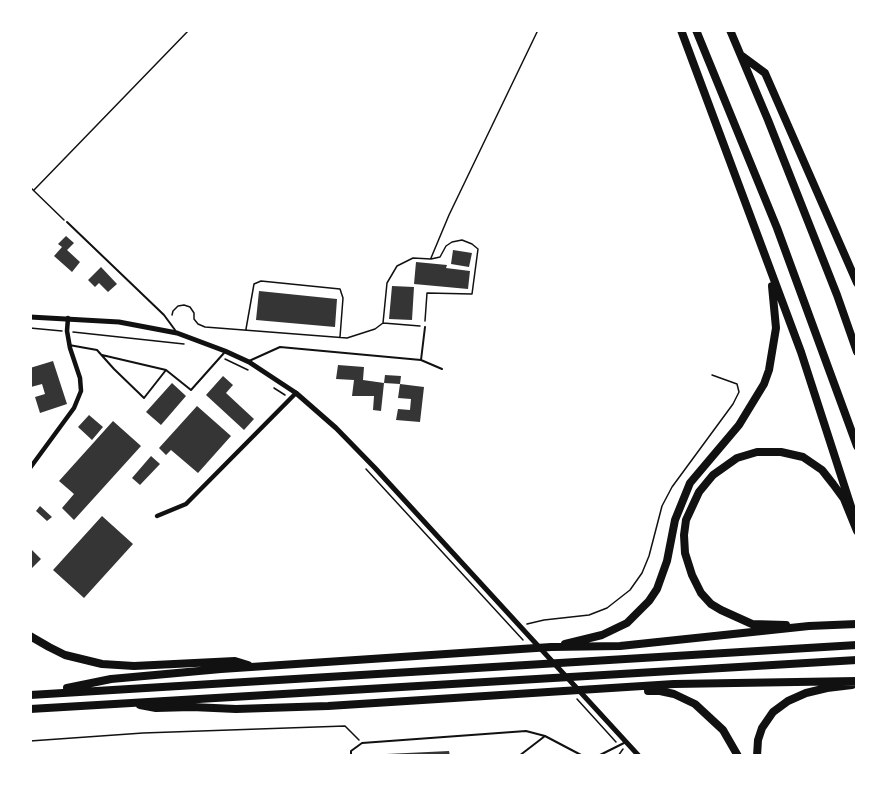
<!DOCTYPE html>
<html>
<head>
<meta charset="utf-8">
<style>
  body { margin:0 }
  #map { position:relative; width:887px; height:786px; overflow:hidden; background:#fff; font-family:Inter,sans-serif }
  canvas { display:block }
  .frame { position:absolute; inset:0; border:32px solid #fff; pointer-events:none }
</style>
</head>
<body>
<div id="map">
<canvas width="887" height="786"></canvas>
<div class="frame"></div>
</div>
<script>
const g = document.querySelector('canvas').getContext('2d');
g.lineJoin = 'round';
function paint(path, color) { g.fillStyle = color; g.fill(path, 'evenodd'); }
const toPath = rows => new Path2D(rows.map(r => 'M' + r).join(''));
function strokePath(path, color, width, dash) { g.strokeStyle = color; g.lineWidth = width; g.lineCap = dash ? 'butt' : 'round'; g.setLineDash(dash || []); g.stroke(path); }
paint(toPath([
  [66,236,74,243,67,250,80,262,72,272,54,256,62,247,58,244],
  [453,250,472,253,469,267,451,264],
  [416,262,447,265,446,268,470,271,468,289,414,284],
  [101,267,117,284,108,292,99,283,95,287,88,280],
  [392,286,414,287,412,320,389,319],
  [259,291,337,299,335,327,256,320],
  [53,361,67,404,40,413,35,397,45,394,42,384,31,387,30,368],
  [338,365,364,367,363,380,384,383,381,411,373,410,374,396,352,396,354,380,336,379],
  [385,375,401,376,400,384,384,383],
  [223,376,233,385,226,393,254,419,244,430,206,395],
  [172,383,186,396,161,425,146,412],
  [400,384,424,387,420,422,396,420,398,409,410,410,411,399,398,398],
  [197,406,231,436,198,473,171,450,166,455,159,448],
  [89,415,103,427,92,440,78,427],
  [113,421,141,446,74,520,62,508,74,494,59,481],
  [151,456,160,464,140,485,132,478],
  [40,506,52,517,47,521,36,511],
  [102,516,133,544,84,598,53,570],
  [30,548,41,559,30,570],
  [449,751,450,756,386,756,386,754]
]), '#353535');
strokePath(toPath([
  [30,187,64,220],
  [34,190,189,30],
  [431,258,449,215,538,30],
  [172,315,173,311,178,306,184,305,190,307,194,313,194,319,198,324,205,327,347,338,375,329,383,323,387,283,397,266,413,258,431,259,440,257,446,246,452,242,462,240,472,244,478,249,472,294,427,293,425,321],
  [383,323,420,326],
  [30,328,62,331],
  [246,329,254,284,261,281,340,289,343,298,340,337],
  [73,332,184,344],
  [225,359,248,370],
  [274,388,285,395],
  [366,469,523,640],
  [527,624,544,620,589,615,607,608,630,590,642,573,649,556,662,506,672,487,733,404,739,392,737,384,712,375],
  [577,699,616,742],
  [30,741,143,733,345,726,359,740],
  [618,756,623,749]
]), '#111', 1.5);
strokePath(toPath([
  [67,222,164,315,175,330],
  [69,345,97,350,114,369,144,398,166,370,102,355],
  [421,360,425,327],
  [249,361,280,347,421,360,442,369],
  [166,370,191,390,224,353],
  [351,756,351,751,362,743,526,731,545,736,583,756],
  [519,756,545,736],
  [598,756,626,742]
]), '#111', 2);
strokePath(toPath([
  [30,468,74,408,81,391,80,378,70,348,67,331,68,318],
  [157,516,186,504,296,393]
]), '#111', 4.5);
strokePath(toPath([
  [30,317,119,322,177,333,225,351,249,362,296,393,336,428,375,468,639,756]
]), '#111', 5);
strokePath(toPath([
  [681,30,801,352,857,525],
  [696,30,777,228,857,446],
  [730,30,768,120,837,295,857,352],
  [742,56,765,73,857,283],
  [786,625,752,624,721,610,711,604,701,593,692,575,685,553,684,535,686,520,699,492,713,475,737,458,757,452,781,452,803,457,822,470,833,484,844,499,857,531],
  [30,636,49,647,65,655,102,664,134,666,235,661,248,665],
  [565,644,602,635,627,623,649,601,657,589,667,561,675,520,690,483,739,425,764,384,769,370,776,328,772,286],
  [67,688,111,679,221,669,551,647,620,646,809,626,857,624],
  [648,691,660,691,674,694,695,704,723,730,738,756],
  [30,695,857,645],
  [140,705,156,708,192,707,236,709,328,706,674,684,857,681],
  [30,709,857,660],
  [757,756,758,740,762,728,773,712,788,701,806,693,827,688,852,685]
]), '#111', 8);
</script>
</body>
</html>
